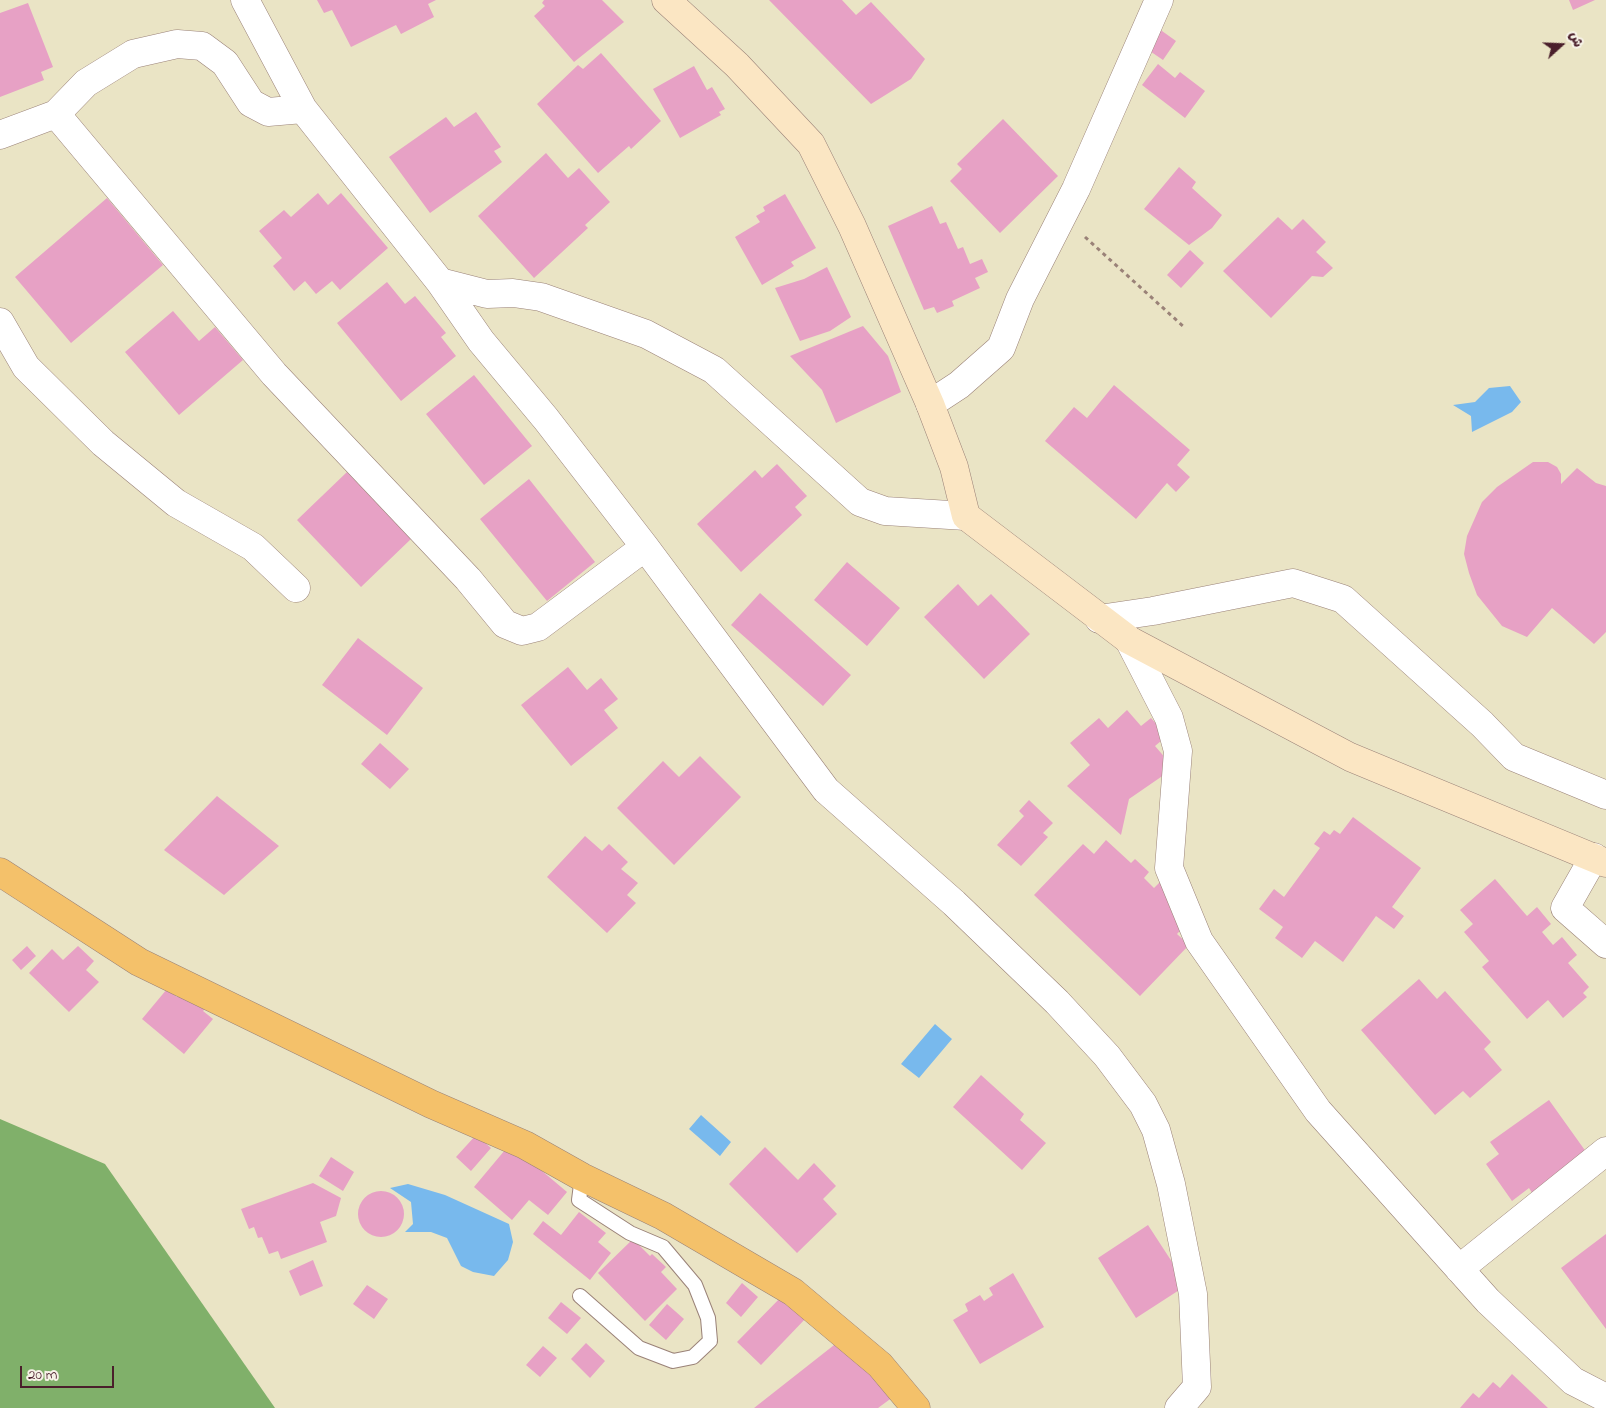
<!DOCTYPE html>
<html>
<head>
<meta charset="utf-8">
<style>
  body { margin:0 }
  #map { position:relative; width:1606px; height:1408px; overflow:hidden; background:#eae4c5; font-family:"Indie Flower","Playpen Sans Arabic",sans-serif }
  canvas { display:block }
  .north { position:absolute; left:1536px; top:20px; width:50px; height:50px; -webkit-text-stroke:4px #f7f3e8; paint-order:stroke; rotate:70deg; font-size:14px; font-weight:700; line-height:20px; text-align:center; color:#4a1f2b }
  .north::after { content:''; display:block; margin:auto; width:18px; height:22px; background:#4a1f2b; clip-path:polygon(50% 0,100% 100%,50% 72%,0 100%) }
  .scale { position:absolute; left:20px; top:1366px; width:94px; height:22px; box-sizing:border-box; border:2px solid #4a1f2b; border-top:0; padding-left:6px; font-size:15px; line-height:18px; white-space:nowrap; color:#4a1f2b; -webkit-text-stroke:4px #f7f3e8; paint-order:stroke }
</style>
</head>
<body>
<div id="map">
<canvas width="1606" height="1408"></canvas>
<div class="north">ش</div>
<div class="scale">20 m</div>
</div>
<script>
const g = document.querySelector('canvas').getContext('2d');
g.lineJoin = 'round';
function paint(path, color) { g.fillStyle = color; g.fill(path, 'evenodd'); }
const toPath = rows => new Path2D(rows.map(r => 'M' + r).join(''));
function strokePath(path, color, width, dash) { g.strokeStyle = color; g.lineWidth = width; g.lineCap = dash ? 'butt' : 'round'; g.setLineDash(dash || []); g.stroke(path); }
paint(toPath([
  [0,1119,105,1164,275,1408,0,1408]
]), '#80b06a');
paint(toPath([
  [1510,386,1521,402,1512,412,1472,432,1471,416,1453,405,1475,402,1489,388],
  [935,1024,952,1039,919,1078,901,1064],
  [701,1115,731,1142,720,1156,689,1129],
  [408,1184,445,1195,509,1224,513,1242,508,1260,494,1276,473,1272,461,1266,447,1238,431,1232,405,1232,413,1224,411,1202,390,1188]
]), '#78b9ed');
paint(toPath([
  [317,0,436,0,428,4,434,17,401,34,396,25,351,47,332,10,324,13],
  [544,0,602,0,624,22,574,62,534,16,545,6,542,3],
  [769,0,842,0,856,15,871,2,925,59,911,79,871,104],
  [1569,0,1595,0,1573,10],
  [28,3,53,67,41,72,44,80,0,97,0,13],
  [1155,26,1176,41,1163,60,1141,45],
  [601,53,661,121,631,149,629,146,598,173,537,104,578,65,583,69],
  [1158,64,1175,78,1180,72,1205,91,1185,118,1142,85],
  [694,66,707,90,712,87,725,109,719,112,721,115,680,138,653,89],
  [476,112,501,147,494,151,502,162,430,213,389,157,446,117,454,127],
  [1003,119,1058,176,1000,233,950,181,962,169,957,164],
  [546,153,568,178,579,168,610,202,585,225,588,228,534,278,478,216],
  [1179,167,1196,182,1192,188,1222,215,1212,228,1189,245,1144,209],
  [318,193,328,205,341,193,388,248,340,290,332,281,316,294,305,281,294,291,273,266,282,258,259,231,284,210,291,217],
  [785,194,816,248,791,262,794,266,762,285,735,237,760,222,756,216,765,211,763,207],
  [107,198,163,265,71,343,15,277],
  [932,206,940,224,946,222,958,249,963,247,970,264,982,259,988,272,975,278,980,288,952,301,954,306,937,313,934,307,924,310,888,226],
  [1278,217,1292,230,1303,219,1326,242,1316,252,1333,268,1323,277,1312,276,1271,318,1223,271],
  [1190,250,1204,263,1181,288,1167,275],
  [827,267,851,317,830,331,800,341,775,288,804,279],
  [387,282,405,304,415,296,446,333,441,337,456,356,401,401,337,323],
  [173,311,199,341,215,327,243,360,179,415,125,352],
  [863,326,888,356,901,392,836,423,822,390,790,356],
  [474,375,532,446,484,485,426,414],
  [1114,385,1190,450,1177,465,1190,477,1176,492,1167,483,1136,519,1045,441,1074,407,1087,418],
  [1533,462,1548,462,1557,467,1561,474,1561,484,1577,468,1596,483,1606,486,1606,632,1594,644,1552,608,1527,637,1502,626,1477,595,1469,573,1464,554,1467,536,1482,502,1497,487],
  [777,464,807,496,795,507,802,515,741,572,697,524,755,470,762,478],
  [347,472,411,539,361,587,297,520],
  [529,479,595,562,547,601,480,519],
  [847,562,900,608,867,646,814,600],
  [958,584,978,606,991,594,1030,634,984,679,924,617],
  [760,593,851,675,823,706,731,625],
  [358,638,423,688,387,735,322,685],
  [568,667,587,690,601,678,618,699,604,710,618,728,571,766,521,705],
  [1127,710,1141,726,1151,718,1167,736,1155,746,1174,768,1129,799,1121,835,1067,786,1090,765,1070,743,1099,718,1108,728],
  [380,743,409,769,390,789,361,764],
  [700,756,741,797,674,865,617,808,663,761,679,777],
  [217,796,279,846,224,895,164,850],
  [1029,800,1053,823,1043,833,1048,837,1021,866,997,845,1024,816,1019,811],
  [1353,817,1421,868,1392,907,1404,916,1394,929,1376,916,1343,962,1315,941,1302,958,1275,938,1283,927,1259,909,1274,889,1284,897,1320,848,1314,844,1324,831,1330,835,1334,830,1340,834],
  [585,836,602,851,609,844,628,862,621,869,638,883,627,895,636,903,607,933,547,877],
  [1106,840,1131,863,1135,859,1149,872,1144,878,1154,888,1160,882,1171,893,1166,898,1189,921,1177,934,1189,945,1140,996,1034,895,1083,844,1094,854],
  [1495,879,1527,916,1537,907,1551,924,1542,932,1553,945,1562,937,1577,955,1568,963,1589,987,1583,993,1587,997,1563,1018,1548,1000,1527,1019,1482,967,1489,961,1464,932,1473,924,1460,910],
  [27,946,36,956,21,970,12,960],
  [78,946,94,961,86,970,99,982,69,1012,29,973,52,949,63,960],
  [1419,979,1437,999,1445,991,1491,1042,1484,1049,1502,1070,1470,1098,1463,1091,1435,1115,1361,1030],
  [167,989,177,997,183,990,205,1009,203,1011,213,1019,184,1054,142,1019],
  [981,1075,1024,1114,1020,1120,1046,1143,1022,1170,953,1107],
  [1549,1100,1589,1156,1534,1196,1529,1188,1512,1201,1486,1164,1499,1154,1490,1142],
  [476,1135,491,1148,471,1171,456,1157],
  [510,1144,567,1192,548,1215,529,1200,512,1220,474,1187],
  [765,1147,798,1180,814,1163,836,1186,823,1199,837,1214,797,1253,729,1184],
  [331,1157,354,1172,343,1191,319,1176],
  [313,1183,341,1198,336,1216,320,1222,327,1242,281,1259,278,1251,269,1254,262,1237,258,1238,254,1227,249,1229,241,1209],
  '358 1214a23 23 0 1 1 46 0a23 23 0 1 1-46 0Z',
  [579,1212,606,1233,598,1242,611,1253,590,1280,533,1234,543,1221,561,1235],
  [1148,1225,1187,1285,1136,1318,1098,1258],
  [1606,1234,1606,1329,1561,1268],
  [633,1239,650,1256,652,1254,666,1267,661,1272,677,1289,645,1321,598,1273],
  [313,1260,323,1286,300,1296,289,1271],
  [1013,1273,1044,1327,980,1364,953,1320,968,1311,965,1304,980,1295,984,1301,993,1295,989,1288],
  [742,1283,758,1297,741,1317,726,1303],
  [367,1285,388,1299,374,1319,353,1304],
  [785,1293,808,1316,761,1365,737,1342],
  [561,1302,581,1318,567,1334,548,1318],
  [667,1304,684,1319,666,1340,649,1325],
  [843,1338,893,1397,878,1408,754,1408],
  [586,1343,605,1361,590,1378,571,1359],
  [543,1346,557,1358,540,1377,526,1365],
  [1512,1374,1548,1408,1460,1408,1473,1393,1479,1398,1493,1382,1500,1388]
]), '#e7a1c5');
const lane = toPath([
  [580,1296,639,1348,673,1361,693,1357,710,1341,708,1318,695,1285,663,1247,630,1233,579,1200,582,1177]
]);
const street = toPath([
  [245,0,303,109,440,282,481,341,546,419,645,547,826,790,954,903,1057,1002,1107,1056,1143,1104,1156,1130,1171,1184,1193,1294,1197,1387,1179,1408],
  [56,114,274,374,468,579,505,624,522,631,538,627,645,547],
  [0,135,56,114,86,83,133,54,177,44,202,46,225,63,251,103,268,112,303,109],
  [440,282,487,294,513,293,541,297,646,334,714,370,860,502,885,511,966,516],
  [0,322,26,367,103,443,176,503,253,547,296,588],
  [930,404,959,385,1001,348,1020,299,1076,189,1159,0],
  [1099,619,1153,611,1293,583,1343,599,1482,724,1514,757,1606,795],
  [1129,640,1169,718,1178,751,1169,868,1199,941,1318,1111,1488,1301,1573,1381,1606,1398],
  [1594,857,1565,908,1606,944],
  [1459,1269,1606,1151]
]);
const secondary = toPath([
  [666,0,737,65,811,144,852,226,930,404,954,467,966,516,1129,640,1350,757,1606,863]
]);
const primary = toPath([
  [0,872,139,962,431,1104,525,1145,582,1177,663,1216,793,1292,880,1365,916,1408]
]);
strokePath(lane, '#9a8278', 16);
strokePath(street, '#9a8278', 29);
strokePath(secondary, '#9a8278', 29);
strokePath(primary, '#9a8278', 29);
strokePath(toPath([
  [1085,237,1184,327]
]), '#9a8278', 3, [4, 4]);
strokePath(lane, '#fff', 14);
strokePath(street, '#fff', 28);
strokePath(secondary, '#fbe6c3', 28);
strokePath(primary, '#f4c16a', 28);
</script>
</body>
</html>
